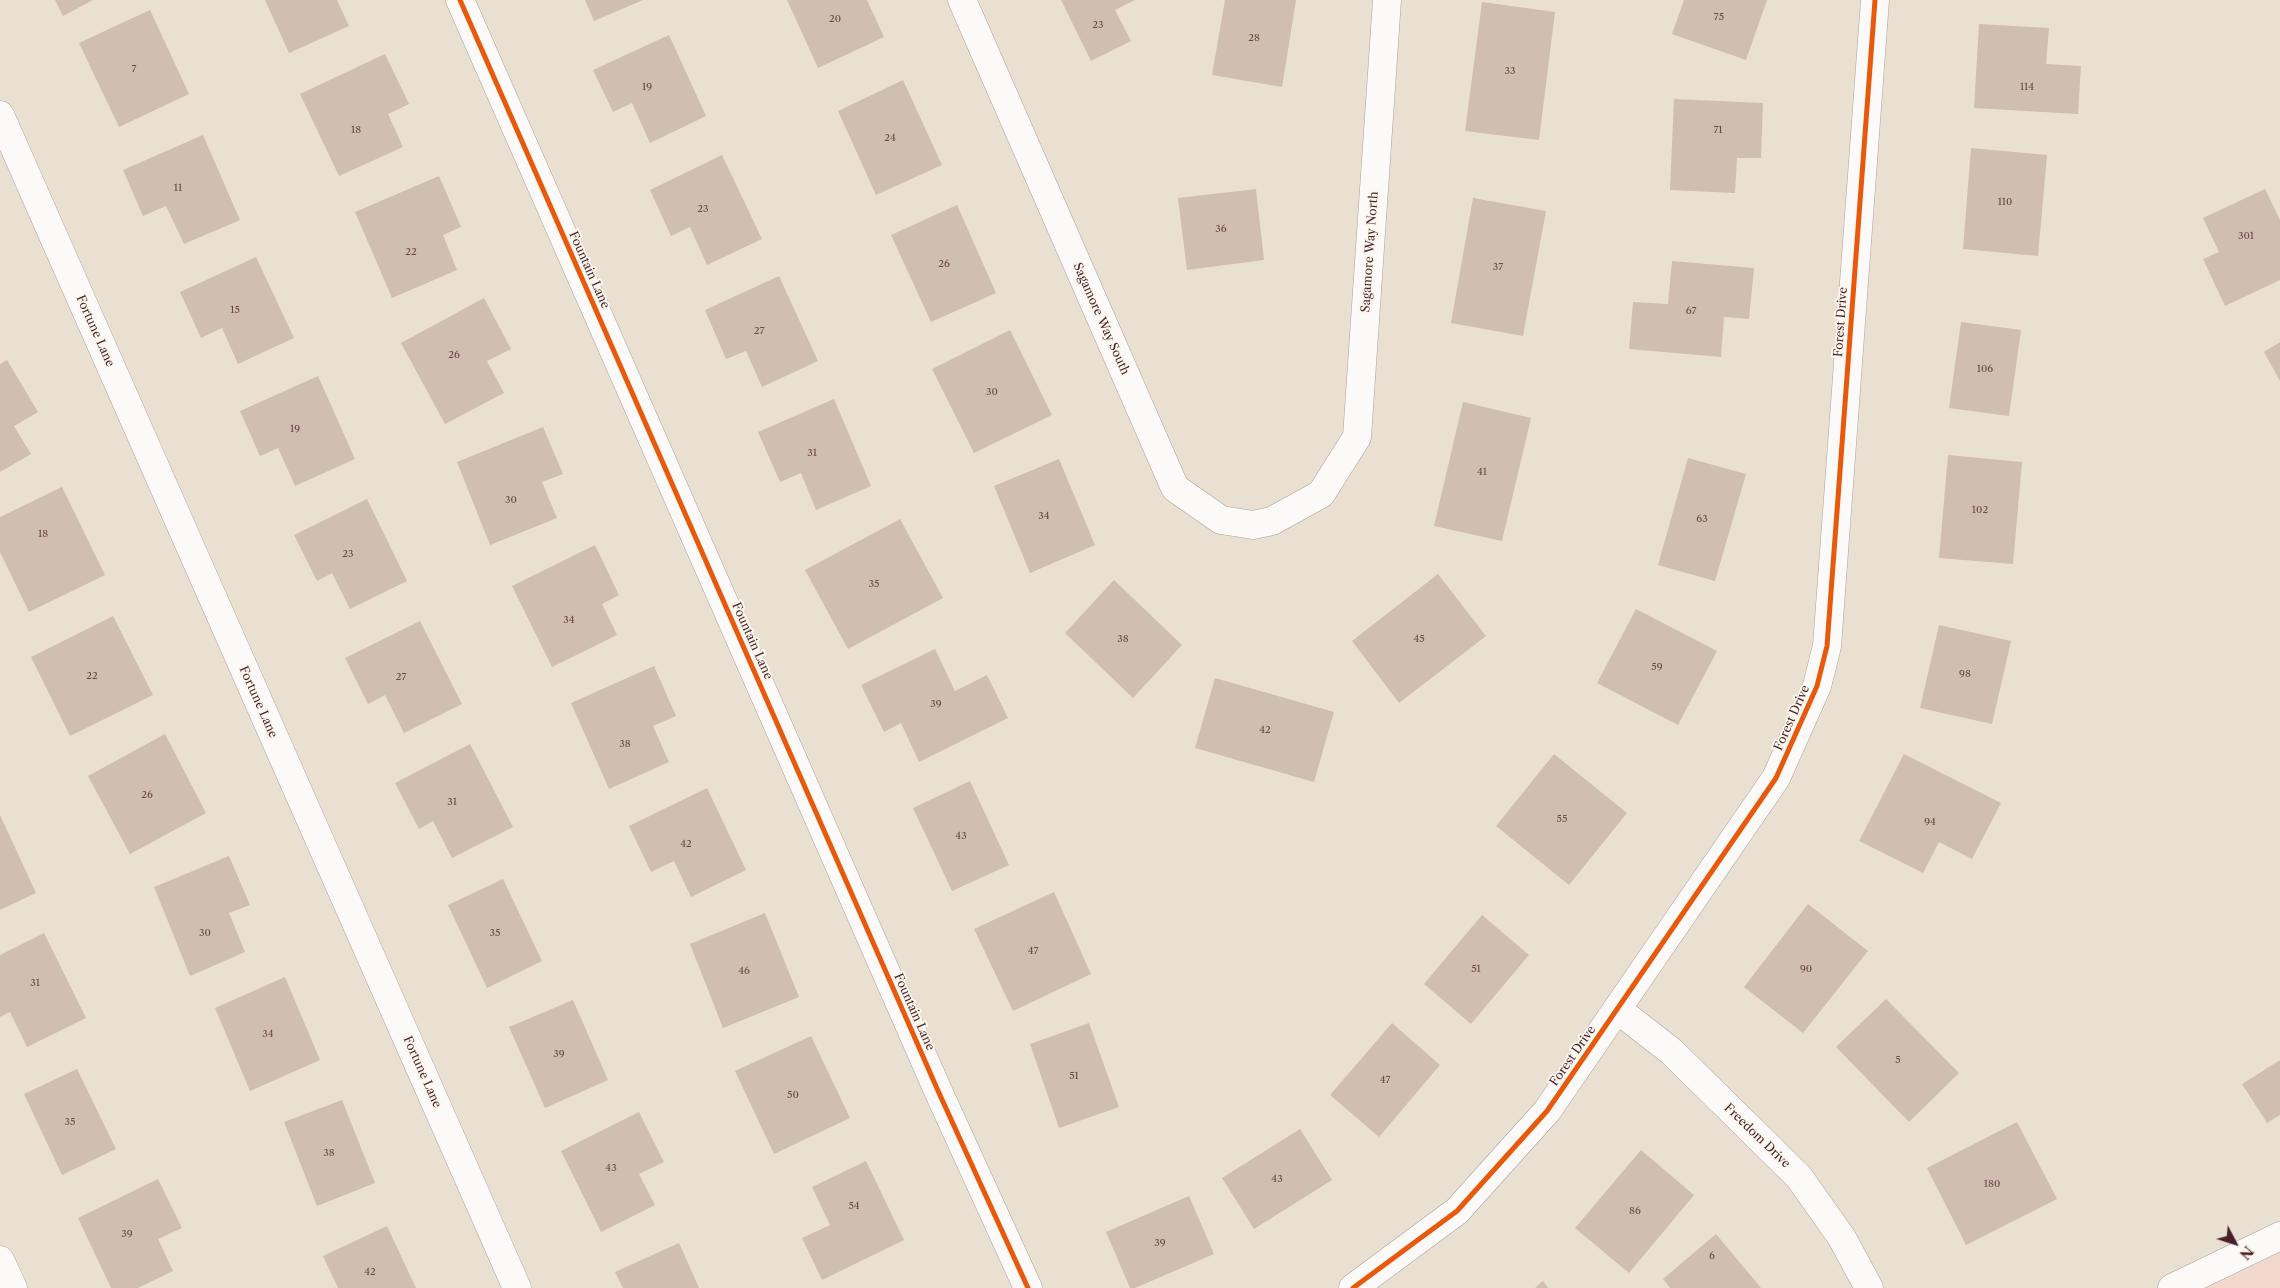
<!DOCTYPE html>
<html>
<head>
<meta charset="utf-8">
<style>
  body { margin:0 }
  #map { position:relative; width:2280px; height:1288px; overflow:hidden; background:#e9e0d2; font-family:"Libre Caslon Text",serif }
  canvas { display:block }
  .north { position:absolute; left:2210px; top:1218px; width:50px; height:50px; -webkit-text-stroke:4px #fbf7ec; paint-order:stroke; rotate:130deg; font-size:14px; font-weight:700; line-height:20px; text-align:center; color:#4a1f2b }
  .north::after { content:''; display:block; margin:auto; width:18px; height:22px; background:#4a1f2b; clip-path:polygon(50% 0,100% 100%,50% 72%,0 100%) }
</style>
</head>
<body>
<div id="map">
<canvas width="2280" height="1288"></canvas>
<div class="north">N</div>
</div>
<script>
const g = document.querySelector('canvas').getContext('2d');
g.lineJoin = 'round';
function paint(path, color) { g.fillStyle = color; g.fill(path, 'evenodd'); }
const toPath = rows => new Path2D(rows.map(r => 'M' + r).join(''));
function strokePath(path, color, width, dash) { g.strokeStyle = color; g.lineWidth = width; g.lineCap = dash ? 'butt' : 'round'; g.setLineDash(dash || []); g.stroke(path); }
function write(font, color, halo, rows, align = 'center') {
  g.font = font + ' "Libre Caslon Text",serif'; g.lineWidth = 4; g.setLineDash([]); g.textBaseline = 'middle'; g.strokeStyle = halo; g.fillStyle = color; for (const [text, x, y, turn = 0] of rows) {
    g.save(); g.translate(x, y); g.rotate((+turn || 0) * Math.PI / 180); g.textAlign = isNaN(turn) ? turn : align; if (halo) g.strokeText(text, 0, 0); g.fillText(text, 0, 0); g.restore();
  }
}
paint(toPath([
  [2280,1236,2280,1288,2172,1288]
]), '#f1d8cc');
paint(toPath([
  [55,0,93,0,63,16],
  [265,0,337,0,349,26,289,53],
  [585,0,643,0,594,21],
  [787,0,867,0,884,37,818,68],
  [1061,0,1135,0,1115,10,1131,41,1091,61],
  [1225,0,1296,0,1282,87,1212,75],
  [1684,0,1767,0,1746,60,1672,34],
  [1482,2,1555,12,1539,140,1465,131],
  [150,10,189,94,119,127,79,43],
  [1979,24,2049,28,2046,64,2081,66,2078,114,1974,108],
  [669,35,706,116,650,143,632,103,613,112,593,70],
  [385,54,409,104,388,114,403,147,339,176,300,94],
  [903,80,942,165,876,195,838,111],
  [1674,99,1763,103,1761,158,1737,158,1735,193,1670,190],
  [203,135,240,220,184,244,166,206,143,216,123,170],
  [1971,148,2047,155,2038,256,1963,249],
  [722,155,762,239,707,265,690,227,671,236,650,190],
  [439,176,461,227,443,235,457,270,392,298,355,212],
  [1256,189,1264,260,1187,270,1178,198],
  [2265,189,2280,220,2280,280,2225,306,2203,259,2219,252,2203,218],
  [1473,198,1546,211,1523,336,1451,323],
  [957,205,996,293,931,322,891,235],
  [256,257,294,338,238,364,222,328,201,338,180,292],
  [1672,261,1754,268,1749,319,1724,317,1721,357,1629,349,1633,302,1668,304],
  [779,276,818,361,762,387,746,351,726,359,705,310],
  [484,298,511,349,487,361,504,393,445,424,401,343],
  [1961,322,2021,330,2009,416,1949,408],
  [1010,330,1052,415,974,453,932,369],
  [2280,342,2280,381,2264,352],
  [7,360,38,412,14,426,31,454,0,472,0,364],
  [318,376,355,459,295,486,278,448,260,456,240,411],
  [834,399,871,486,816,510,801,473,780,482,758,432],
  [1463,402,1531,418,1502,541,1434,526],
  [543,427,563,474,542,482,557,518,490,545,457,462],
  [1948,455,2022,462,2013,564,1939,558],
  [1688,458,1746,474,1715,581,1658,565],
  [1059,459,1095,545,1030,573,994,486],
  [62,487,105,575,29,612,0,552,0,517],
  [367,499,407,581,350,609,332,573,317,581,294,535],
  [900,519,943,598,848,649,805,570],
  [595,545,619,595,602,604,617,635,552,667,512,586],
  [1438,574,1486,636,1399,703,1352,641],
  [1114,580,1182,645,1133,698,1065,633],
  [1636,609,1717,651,1678,725,1597,683],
  [113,616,153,695,70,736,31,657],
  [420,621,462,704,404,733,385,695,368,704,345,658],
  [1939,625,2011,641,1992,724,1920,708],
  [935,649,955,691,987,675,1008,718,919,762,901,723,884,732,861,685],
  [654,666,676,716,653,726,669,762,609,789,571,703],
  [1215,678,1334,712,1314,782,1195,748],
  [165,734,206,813,130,854,88,776],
  [470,744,513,827,452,858,433,821,419,829,395,783],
  [1554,754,1627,813,1569,885,1496,826],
  [1904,754,2001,803,1972,859,1939,842,1923,873,1859,841],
  [970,781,1009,865,952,891,913,808],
  [707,788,746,870,691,897,674,861,651,872,629,826],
  [0,815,36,893,0,910],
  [229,856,250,905,229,913,245,952,190,976,154,887],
  [503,879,542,961,487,988,448,905],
  [1054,892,1091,974,1013,1011,974,929],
  [1808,904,1868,951,1803,1033,1744,987],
  [765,913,799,997,723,1028,690,944],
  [1482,915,1529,955,1471,1024,1424,984],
  [44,933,86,1018,27,1047,10,1012,0,1017,0,955],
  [285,977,320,1060,250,1091,215,1008],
  [1886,999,1959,1073,1909,1122,1836,1047],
  [573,1000,608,1080,545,1108,509,1027],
  [1089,1023,1119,1107,1059,1128,1030,1044],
  [1392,1023,1440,1065,1379,1137,1330,1095],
  [811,1036,850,1118,774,1154,735,1071],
  [2280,1060,2280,1115,2267,1123,2242,1084],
  [77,1069,116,1149,62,1175,24,1094],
  [342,1100,375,1183,317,1206,284,1122],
  [639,1112,664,1162,639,1174,655,1205,601,1232,561,1151],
  [2017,1122,2057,1199,1966,1245,1927,1168],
  [1300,1129,1332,1180,1254,1229,1222,1178],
  [1641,1150,1694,1195,1629,1273,1575,1228],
  [866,1161,904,1240,822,1280,802,1238,830,1225,812,1187],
  [158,1179,182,1228,158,1239,173,1271,138,1288,111,1288,78,1218],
  [1189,1196,1214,1254,1135,1288,1130,1288,1106,1232],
  [387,1226,416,1288,338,1288,323,1256],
  [1716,1234,1761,1288,1670,1288,1663,1279],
  [679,1243,699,1288,623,1288,615,1272],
  [1543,1281,1548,1288,1535,1288]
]), '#d0beb0');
const minor = toPath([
  [460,0,939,1093,1028,1288],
  [962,0,1175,488,1221,520,1253,525,1272,521,1321,494,1357,437,1387,0],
  [0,115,517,1288],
  [1617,1009,1672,1052,1799,1177,1842,1238,1869,1288],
  [0,1260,13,1288],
  [1353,1288,1457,1211,1547,1111,1776,778,1817,686,1827,646,1875,0]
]);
const tertiary = toPath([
  [2172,1288,2280,1236]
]);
strokePath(minor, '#aca19a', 29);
strokePath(tertiary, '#aca19a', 29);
strokePath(minor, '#fcfaf8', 28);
strokePath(tertiary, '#fcfaf8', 28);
strokePath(toPath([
  [460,0,939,1093,1028,1288],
  [1353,1288,1457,1211,1547,1111,1776,778,1817,686,1827,646,1875,0]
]), '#e8590c', 5);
write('10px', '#6c474c', null, [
  ["75",1719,17],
  ["20",835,19],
  ["23",1098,25],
  ["28",1254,38],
  ["7",134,69],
  ["33",1510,71],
  ["19",647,87],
  ["114",2027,87],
  ["18",356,130],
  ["71",1718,130],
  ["24",890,138],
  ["11",178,188],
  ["110",2005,202],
  ["23",703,209],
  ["36",1221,229],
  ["301",2246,236],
  ["22",411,252],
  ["26",944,264],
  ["37",1498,267],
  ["15",235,310],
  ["67",1691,311],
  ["27",759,331],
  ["26",454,355],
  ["106",1985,369],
  ["30",992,392],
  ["19",295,429],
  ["31",812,453],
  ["41",1482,472],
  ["30",511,500],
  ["102",1980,510],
  ["34",1044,516],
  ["63",1702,519],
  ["18",43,534],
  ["23",348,554],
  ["35",874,584],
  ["34",569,620],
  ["38",1123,639],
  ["45",1419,639],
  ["59",1657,667],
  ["98",1965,674],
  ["22",92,676],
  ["27",401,677],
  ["39",936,704],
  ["42",1265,730],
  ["38",625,744],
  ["26",147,795],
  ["31",452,802],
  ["55",1562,819],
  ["94",1930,822],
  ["43",961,836],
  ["42",686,844],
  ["30",205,933],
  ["35",495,933],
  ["47",1033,951],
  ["51",1476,969],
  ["90",1806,969],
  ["46",744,971],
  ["31",35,983],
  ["34",268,1034],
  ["39",559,1054],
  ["5",1898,1060],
  ["51",1074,1076],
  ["47",1385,1080],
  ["50",793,1095],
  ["35",70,1122],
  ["38",329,1153],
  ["43",611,1168],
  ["43",1277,1179],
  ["180",1992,1184],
  ["54",854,1206],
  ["86",1635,1211],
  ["39",127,1234],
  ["39",1160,1243],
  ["6",1712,1256],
  ["42",370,1272]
]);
write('12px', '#4a1f2b', '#fbf7ec', [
  ["Sagamore Way North",1370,252,-86],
  ["Fountain Lane",589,270,66],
  ["Sagamore Way South",1101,319,66],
  ["Forest Drive",1841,322,-86],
  ["Fortune Lane",95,331,66],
  ["Fountain Lane",752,641,66],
  ["Fortune Lane",258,702,66],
  ["Forest Drive",1792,718,-66],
  ["Fountain Lane",914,1012,66],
  ["Forest Drive",1573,1056,-55],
  ["Fortune Lane",422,1072,66],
  ["Freedom Drive",1757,1136,44]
]);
</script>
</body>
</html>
